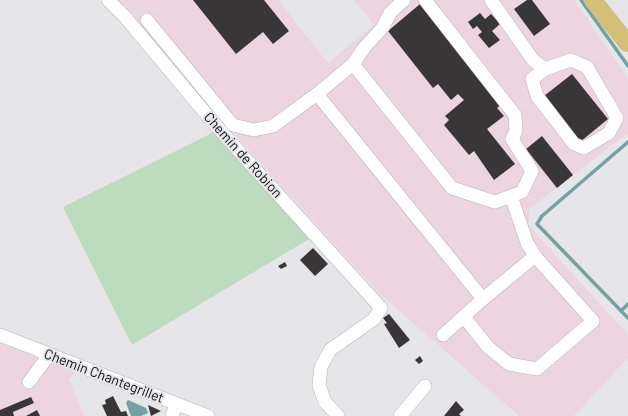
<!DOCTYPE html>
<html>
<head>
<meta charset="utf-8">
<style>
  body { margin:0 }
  canvas { display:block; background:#e6e6e9 }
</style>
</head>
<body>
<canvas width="628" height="416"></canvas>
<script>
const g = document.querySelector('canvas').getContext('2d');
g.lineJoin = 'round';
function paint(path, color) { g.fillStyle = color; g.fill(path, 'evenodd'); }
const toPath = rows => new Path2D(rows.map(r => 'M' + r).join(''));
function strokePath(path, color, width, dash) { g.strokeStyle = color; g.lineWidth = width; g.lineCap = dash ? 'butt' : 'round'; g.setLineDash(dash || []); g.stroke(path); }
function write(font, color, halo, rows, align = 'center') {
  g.font = font + ' Barlow,sans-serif'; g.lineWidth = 4; g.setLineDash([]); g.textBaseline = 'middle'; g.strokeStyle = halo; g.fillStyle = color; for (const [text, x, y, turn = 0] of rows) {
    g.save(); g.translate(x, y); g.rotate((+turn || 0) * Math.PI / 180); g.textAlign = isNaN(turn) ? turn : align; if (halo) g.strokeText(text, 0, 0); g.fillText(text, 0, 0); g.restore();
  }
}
paint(toPath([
  [118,0,278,0,328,63,374,25,354,0,574,0,628,78,628,133,529,209,529,225,628,335,628,358,574,416,519,416,381,295,247,148],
  [0,340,75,373,69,380,84,416,0,416]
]), '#edd5e0');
paint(toPath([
  [214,132,309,239,132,345,63,207]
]), '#bddbbf');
paint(toPath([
  [128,400,146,408,148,413,141,416,131,416,126,403]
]), '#72a2a3');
strokePath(toPath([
  [581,0,628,66],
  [628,142,542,216,537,224,628,318],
  [621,311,628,304]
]), '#72a2a3', 3.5);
paint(toPath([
  [193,0,264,0,289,31,273,44,263,32,236,54],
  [527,0,532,0,550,24,534,36,514,9],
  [420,4,501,105,497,108,504,116,487,129,515,164,494,180,474,151,469,155,444,125,449,120,445,116,464,100,458,94,451,100,438,84,433,88,388,31],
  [480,13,485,19,491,14,500,24,492,31,500,40,489,48,478,35,482,32,477,26,473,29,468,22],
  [572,74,608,119,580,142,544,96],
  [542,136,573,175,557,188,526,149],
  [313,248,328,264,315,276,300,260],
  [285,262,287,266,281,269,278,266],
  [389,314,410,340,399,348,384,324,387,323,383,318],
  [420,356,423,361,419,364,415,360],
  [113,396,121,412,126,411,128,416,107,416,102,405,106,404,105,400],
  [31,397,34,403,13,412,14,416,0,416,0,410],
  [456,401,464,410,459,414,461,416,444,416],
  [148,405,161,411,151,416],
  [37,410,40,416,26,416]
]), '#383637');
const minor = toPath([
  [108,0,126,18,217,127,381,308,374,319,330,350,321,367,319,385,325,402,338,416],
  [404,0,390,13,383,27,364,48,353,64,452,188,495,202,522,192,532,171,512,139,516,131,515,115,425,0],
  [491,0,533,60,545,69],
  [147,20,233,125,254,130,273,126,317,94],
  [571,60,587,67,617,118,609,133,584,148,574,144,537,96,532,79,545,69,571,60],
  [353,64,317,94,483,299],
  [511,196,527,243,535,256],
  [0,335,208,416],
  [443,335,483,299,535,256,593,321,537,369,509,364,488,347,464,317],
  [29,382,49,355],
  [172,416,176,404],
  [400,416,425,386]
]);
const major = toPath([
  [593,0,627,43]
]);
strokePath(minor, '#b3b4b6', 14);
strokePath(major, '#c0c1c1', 18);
strokePath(minor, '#fff', 13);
strokePath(major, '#d3c075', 17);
write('14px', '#0e0f0f', '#e6e6e9', [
  ["Chemin de Robion",243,155,48],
  ["Chemin Chantegrillet",104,376,21]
]);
</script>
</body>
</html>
